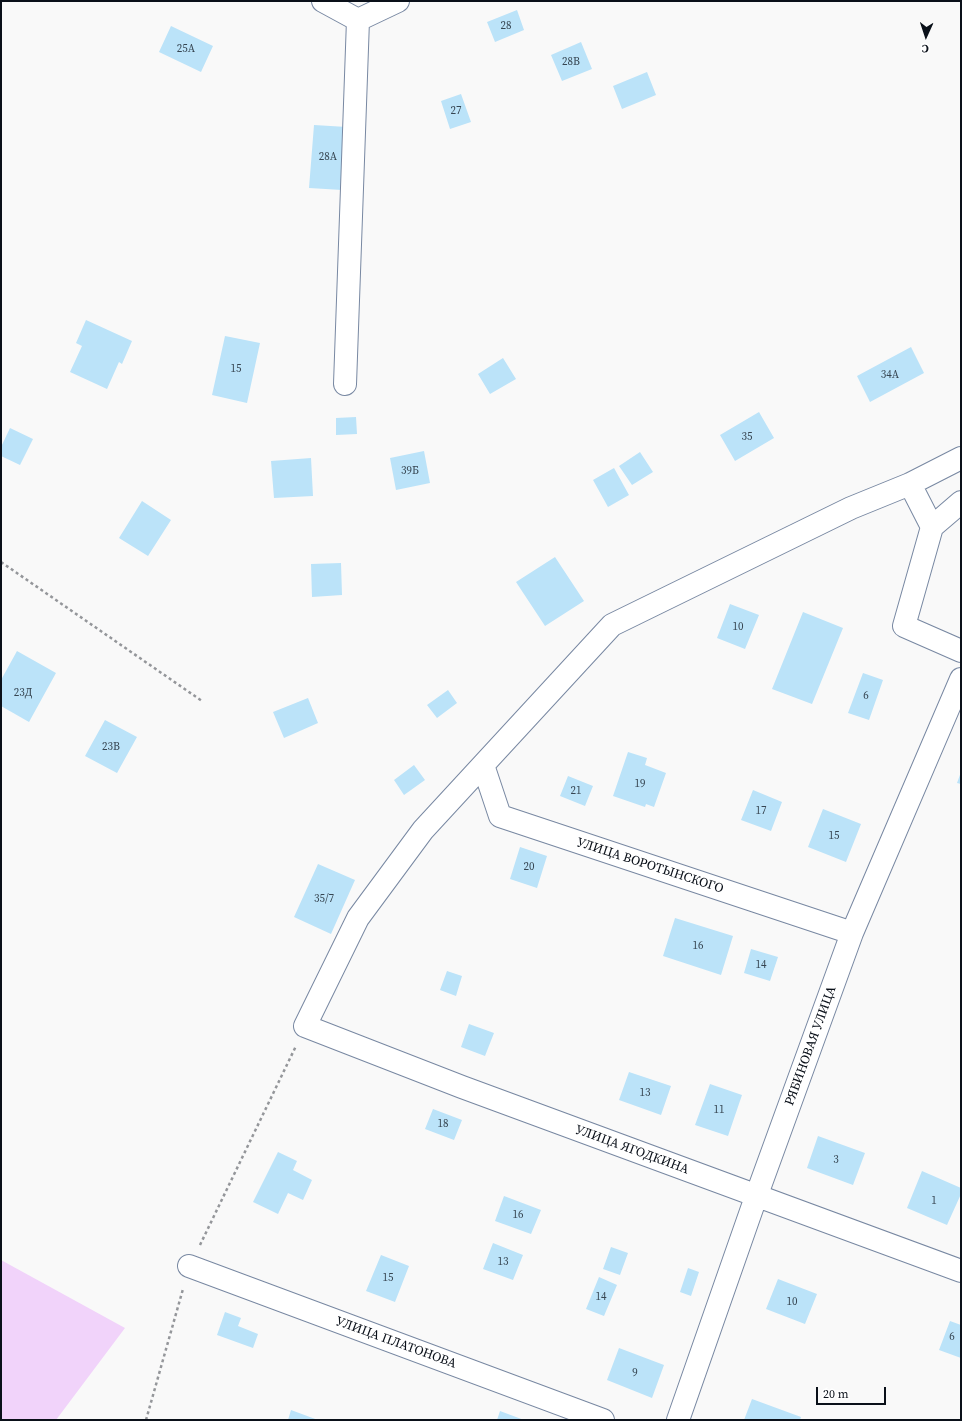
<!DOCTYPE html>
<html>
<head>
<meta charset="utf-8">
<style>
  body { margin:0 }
  #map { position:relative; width:962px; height:1421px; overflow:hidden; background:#f9f9f9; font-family:"Source Serif 4",serif }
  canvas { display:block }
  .frame { position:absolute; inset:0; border:2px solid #0a1019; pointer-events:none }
  .north { position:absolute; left:906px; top:16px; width:40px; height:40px; -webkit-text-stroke:3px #fff; paint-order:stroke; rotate:183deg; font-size:11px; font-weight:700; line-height:16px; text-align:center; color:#0a1019 }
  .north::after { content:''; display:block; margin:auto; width:14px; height:18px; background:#0a1019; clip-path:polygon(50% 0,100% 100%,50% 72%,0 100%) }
  .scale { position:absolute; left:816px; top:1387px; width:70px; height:18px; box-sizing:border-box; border:2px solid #0a1019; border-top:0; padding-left:5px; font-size:12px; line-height:14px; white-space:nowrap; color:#0a1019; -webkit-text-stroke:3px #fff; paint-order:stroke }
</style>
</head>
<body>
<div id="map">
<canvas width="962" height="1421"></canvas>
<div class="frame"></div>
<div class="north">С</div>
<div class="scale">20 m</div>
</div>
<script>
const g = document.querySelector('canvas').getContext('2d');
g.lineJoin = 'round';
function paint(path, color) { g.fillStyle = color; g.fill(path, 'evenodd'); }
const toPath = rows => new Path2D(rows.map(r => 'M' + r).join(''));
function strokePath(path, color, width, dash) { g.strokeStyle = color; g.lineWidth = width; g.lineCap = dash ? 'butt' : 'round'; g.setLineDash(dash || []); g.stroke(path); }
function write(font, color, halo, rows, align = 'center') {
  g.font = font + ' "Source Serif 4",serif'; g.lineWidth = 3; g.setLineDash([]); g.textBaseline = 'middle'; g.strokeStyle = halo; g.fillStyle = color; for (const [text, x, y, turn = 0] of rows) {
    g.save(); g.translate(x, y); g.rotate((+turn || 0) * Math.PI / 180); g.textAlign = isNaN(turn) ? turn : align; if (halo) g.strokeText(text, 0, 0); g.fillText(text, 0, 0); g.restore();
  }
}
paint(toPath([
  [1,1260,125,1328,56,1420,1,1420]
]), '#f1d3fa');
paint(toPath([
  [517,10,524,30,495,42,487,22],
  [171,26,213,46,201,72,159,52],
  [581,42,592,69,562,81,551,55],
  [647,72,656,95,622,109,613,86],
  [461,94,471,122,450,129,441,101],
  [314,125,347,127,342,190,309,188],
  [86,320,132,341,122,364,119,362,107,389,70,372,82,346,76,343],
  [225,336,260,343,247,403,212,395],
  [911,347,924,373,870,402,857,376],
  [503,358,516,379,490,394,478,374],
  [759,412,774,438,735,461,720,435],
  [356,417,357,434,336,435,336,418],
  [10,428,33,439,20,465,1,456,1,447],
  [424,451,430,483,396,490,390,458],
  [640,452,653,472,632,485,619,466],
  [311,458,313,496,274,498,271,461],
  [614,468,629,495,608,507,593,480],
  [142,501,171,520,148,556,119,538],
  [555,557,584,601,545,626,516,582],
  [341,563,342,595,312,597,311,564],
  [730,604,759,615,745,649,717,638],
  [803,612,843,628,812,704,772,689],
  [17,651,56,673,29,722,1,706,1,680],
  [863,673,883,680,869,720,848,713],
  [448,690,457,703,437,718,427,705],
  [308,698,318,723,284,738,273,712],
  [105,720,137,737,117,773,85,756],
  [628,752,647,758,645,765,666,773,654,807,646,804,645,807,613,796],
  [414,765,425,780,404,795,394,780],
  [961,772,961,784,957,783],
  [568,776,593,786,585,806,560,796],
  [753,790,782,802,771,831,741,820],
  [823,809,861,824,846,862,808,847],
  [520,847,547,856,537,888,510,879],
  [318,864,355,880,331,934,294,917],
  [675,918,733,936,721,975,663,956],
  [751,949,778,957,770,981,744,973],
  [447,971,462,976,456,996,440,990],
  [469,1024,494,1033,485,1056,461,1047],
  [629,1072,671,1086,661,1115,619,1100],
  [710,1084,742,1095,728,1136,695,1125],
  [433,1109,462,1120,454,1140,425,1129],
  [818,1136,865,1153,853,1185,807,1168],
  [278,1152,297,1161,293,1170,312,1180,303,1200,288,1193,278,1214,253,1202],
  [922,1171,961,1188,961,1194,947,1225,907,1208],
  [504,1196,541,1210,531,1234,495,1221],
  [493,1243,523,1255,513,1280,483,1269],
  [611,1247,628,1253,620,1275,603,1269],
  [381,1255,409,1266,395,1302,366,1291],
  [688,1268,699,1272,691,1296,680,1292],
  [599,1277,617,1285,604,1316,586,1309],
  [778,1279,817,1294,805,1324,766,1309],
  [225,1312,241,1318,238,1326,258,1334,253,1348,217,1335],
  [950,1321,961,1325,961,1358,939,1350],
  [619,1348,664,1365,652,1398,607,1380],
  [752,1399,801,1417,800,1420,744,1420],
  [291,1410,318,1420,288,1420],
  [500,1411,524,1420,497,1420]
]), '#bbe3f9');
const minor = toPath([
  [323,1,358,20,398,1],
  [345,384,358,20],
  [961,458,910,484,851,508,612,625,423,830,358,918,305,1026,462,1087,961,1271],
  [910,484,932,527,904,626,961,651],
  [932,527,961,502],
  [483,765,500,816,852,933],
  [189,1266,603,1420],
  [678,1420,756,1197,852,933,961,679]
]);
strokePath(minor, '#7888a2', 24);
strokePath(toPath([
  [1,562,202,701],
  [200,1245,296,1046],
  [146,1420,183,1289]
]), '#94969a', 2.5, [3, 3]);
strokePath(minor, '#fff', 22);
write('11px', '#364551', null, [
  ["28",506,26],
  ["25А",186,49],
  ["28В",571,62],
  ["27",456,111],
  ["28А",328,157],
  ["15",236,369],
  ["34А",890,375],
  ["35",747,437],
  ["39Б",410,471],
  ["10",738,627],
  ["23Д",23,693],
  ["6",866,696],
  ["23В",111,747],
  ["19",640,784],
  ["21",576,791],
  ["17",761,811],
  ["15",834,836],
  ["20",529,867],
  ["35/7",324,899],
  ["16",698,946],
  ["14",761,965],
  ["13",645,1093],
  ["11",719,1110],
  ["18",443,1124],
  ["3",836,1160],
  ["1",934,1201],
  ["16",518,1215],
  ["13",503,1262],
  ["15",388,1278],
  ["14",601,1297],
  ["10",792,1302],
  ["6",952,1337],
  ["9",635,1373]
]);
write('13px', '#0a1019', '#fff', [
  ["УЛИЦА ВОРОТЫНСКОГО",650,866,18],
  ["РЯБИНОВАЯ УЛИЦА",811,1046,-70],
  ["УЛИЦА ЯГОДКИНА",632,1150,20],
  ["УЛИЦА ПЛАТОНОВА",396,1343,20]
]);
</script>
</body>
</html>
